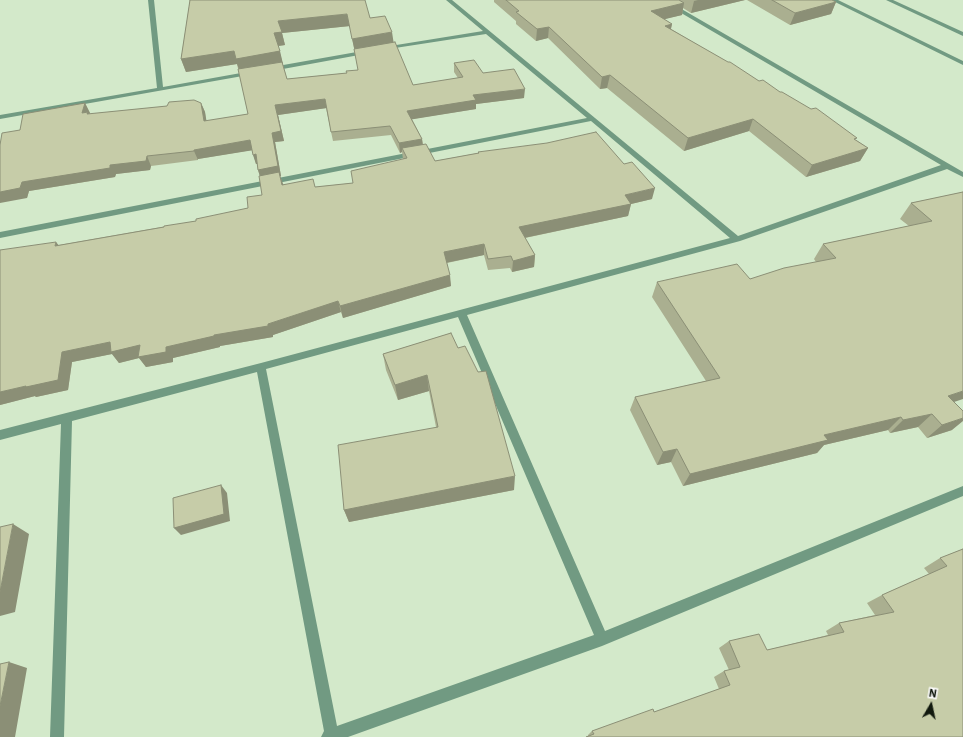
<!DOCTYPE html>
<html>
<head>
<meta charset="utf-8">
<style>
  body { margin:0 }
  #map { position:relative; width:963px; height:737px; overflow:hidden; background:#d3e9ca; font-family:"IBM Plex Sans",sans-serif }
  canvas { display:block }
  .north { position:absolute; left:911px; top:685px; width:40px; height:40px; -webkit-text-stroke:3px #fff; paint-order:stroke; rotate:9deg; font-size:11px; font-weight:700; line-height:16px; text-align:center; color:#11190e }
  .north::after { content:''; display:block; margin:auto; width:14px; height:18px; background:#11190e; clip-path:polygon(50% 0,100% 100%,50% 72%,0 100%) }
</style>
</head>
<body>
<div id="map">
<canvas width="963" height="737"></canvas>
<div class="north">N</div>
</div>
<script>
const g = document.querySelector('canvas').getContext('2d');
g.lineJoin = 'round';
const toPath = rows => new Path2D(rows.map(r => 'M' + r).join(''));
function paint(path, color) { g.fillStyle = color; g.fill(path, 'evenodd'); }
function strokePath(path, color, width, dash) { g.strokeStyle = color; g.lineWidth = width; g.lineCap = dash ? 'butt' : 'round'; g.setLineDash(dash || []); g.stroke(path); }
paint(toPath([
  [148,0,154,0,163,87,252,71,255,73,254,74,0,119,0,115,157,88,148,0],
  [446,0,452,0,738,236,941,165,659,0,666,0,963,172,963,177,947,169,740,241,467,315,605,631,963,486,963,496,602,646,348,737,321,737,324,731,257,372,72,421,64,737,50,737,61,424,0,440,0,430,261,363,730,238,591,121,0,238,0,232,587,118,486,34,382,50,381,49,384,47,483,31,446,0],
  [458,317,594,635,337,726,266,369,458,317],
  [831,0,838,0,963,61,963,65,831,0],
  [368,50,371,52,370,53,272,71,269,69,272,67,368,50]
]), '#719a82');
paint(toPath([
  [886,0,893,0,963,32,963,36,886,0]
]), '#719a82');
paint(toPath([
  [190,0,370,18,393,43,413,85,458,78,454,72,454,63,483,73,524,98,476,104,476,109,412,119,422,139,423,144,435,161,478,153,478,152,652,199,631,204,628,216,525,238,535,255,534,267,512,272,510,268,488,270,484,255,447,263,451,286,343,318,341,312,273,335,273,337,220,346,220,347,173,358,173,362,146,367,139,358,119,363,112,354,72,362,68,390,36,397,35,396,0,405,0,250,59,245,196,221,248,208,262,195,260,176,258,170,257,164,256,164,252,150,198,159,198,160,151,166,150,170,116,174,115,177,29,191,27,198,20,130,85,103,90,113,89,114,201,103,205,112,206,121,248,114,237,64,186,72,181,59],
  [350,26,358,70,347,73,287,79,278,46,285,45,282,33],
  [326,108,333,141,391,135,400,153,402,152,403,159,353,183,315,187,283,184,280,176,281,176,275,142,284,141,278,115],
  [494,0,745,0,691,13,683,8,682,15,664,19,672,24,671,29,759,81,780,92,856,140,868,148,860,161,806,177,749,131,684,151,607,88,600,89,548,38,536,41,516,24,516,21,494,2],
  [747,0,832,0,836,2,831,14,790,25],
  [963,192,954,402,952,430,927,438,918,427,890,433,888,430,824,445,817,453,683,486,671,462,657,465,630,410,635,397,706,381,652,297,657,282,750,279,816,262,814,259,823,244,909,226,900,219,911,203],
  [451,333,514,490,349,522,344,510,436,427,429,391,398,400,386,370,383,354],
  [963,549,963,737,588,736,588,735,592,731,654,712,719,689,714,677,724,671,729,670,719,648,729,641,767,650,828,635,826,631,839,623,875,615,867,603,882,595,929,574,924,568,940,558]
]), '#aaaf90');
paint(toPath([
  [698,0,745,0,691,13,694,1],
  [836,2,831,14,790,25,795,13],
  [684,3,682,15,649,23,651,11],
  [347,14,350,26,282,33,285,45,278,46,274,33,278,21],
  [672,24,669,36,665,26],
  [549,27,548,38,536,41,537,29],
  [392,32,394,45,355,52,352,39],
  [234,51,280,51,283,64,240,72,237,64,186,72,181,59],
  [610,75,607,88,600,89,602,77],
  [525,89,524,98,476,104,476,109,408,120,407,111,473,95],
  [325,99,327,108,278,115,284,141,275,142,281,176,280,176,283,184,285,196,261,180,258,170,272,133,275,105],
  [85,103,90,113,89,115,82,113],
  [201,103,205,112,208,130,204,121],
  [753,119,749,131,684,151,688,138],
  [422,139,423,148,402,148,402,152,400,153,399,143],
  [250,140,254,150,198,159,198,160,194,151,194,150],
  [868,148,860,161,806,177,812,165],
  [256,154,259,164,256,164,253,155],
  [147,156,151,166,150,170,116,174,115,177,29,191,27,198,0,203,0,192,22,182,110,165],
  [655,188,652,199,631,204,628,216,519,239,519,227,625,195],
  [56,242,65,253,55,246],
  [484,244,484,255,445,263,444,252],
  [535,255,534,267,512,272,513,261],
  [450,275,451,286,343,318,340,306],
  [338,301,341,312,273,335,273,337,220,346,220,347,173,358,173,362,146,367,139,358,119,363,112,354,72,362,68,390,36,397,35,396,0,405,0,392,26,386,62,352,110,342,166,347,214,335,268,324],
  [427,375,429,391,398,400,395,385],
  [963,391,963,399,933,409,948,396],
  [932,414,918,427,890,433,903,420],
  [901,417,888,430,824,445,817,453,683,486,690,474,824,435],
  [963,418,963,421,952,430,927,438,942,425],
  [677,449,671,462,657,465,663,452],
  [515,476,514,490,349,522,344,510],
  [221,485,227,493,230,521,181,535,174,528],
  [13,524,29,534,15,612,0,616,0,592],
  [9,662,27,668,15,737,0,737,0,706]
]), '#8b8f76');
const building = toPath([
  [190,0,365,0,370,18,385,16,392,32,352,39,347,14,278,21,282,32,274,33,280,51,236,59,234,51,181,59,190,0],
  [506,0,679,0,684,3,651,11,672,24,665,26,728,62,730,62,759,81,763,80,780,92,782,92,811,109,816,108,857,138,854,139,868,148,812,165,753,119,688,138,610,75,602,77,549,27,537,29,516,12,519,11,506,0],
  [772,0,832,0,836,2,795,13,772,0],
  [395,42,413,85,463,77,454,63,474,60,483,73,514,69,525,89,473,95,476,100,407,111,422,139,399,143,390,126,331,132,325,99,275,105,281,131,272,133,278,166,258,170,256,154,253,155,250,140,194,150,194,151,147,156,146,161,110,165,110,168,22,182,20,188,0,192,0,145,2,133,20,130,23,114,85,103,82,113,88,112,87,114,167,106,169,102,194,100,201,103,204,121,248,114,238,69,282,62,287,79,347,73,346,71,358,70,354,49,395,42],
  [596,132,624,164,632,162,655,188,625,195,631,204,519,227,535,255,513,261,511,256,488,259,484,244,444,252,450,275,340,306,338,301,268,324,268,326,214,335,214,336,166,347,166,352,138,357,140,345,111,352,110,342,62,352,58,380,26,387,26,386,0,392,0,250,56,242,55,246,164,227,164,226,196,221,196,219,248,208,247,197,262,195,259,176,279,172,282,185,313,179,315,187,353,183,351,171,407,158,402,148,426,144,435,161,479,153,478,152,547,143,596,132],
  [963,192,963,391,948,396,963,411,963,418,942,425,932,414,903,420,901,417,824,435,828,440,690,474,677,449,663,452,635,397,720,378,657,282,737,264,750,279,784,268,836,258,823,244,932,221,911,203,963,192],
  [451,333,458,348,465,346,478,372,486,371,515,476,344,510,338,445,438,427,427,375,395,385,383,354,451,333],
  [221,485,224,514,174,528,173,498,221,485],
  [13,524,0,592,0,527,13,524],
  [963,549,963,737,586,737,594,734,592,731,653,709,654,712,730,685,724,671,740,667,729,641,759,634,767,650,844,632,839,623,894,612,882,595,947,566,940,558,963,549],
  [9,662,0,706,0,664,9,662]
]);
paint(building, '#c6cca8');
strokePath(building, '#8b8f76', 1);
</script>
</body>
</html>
